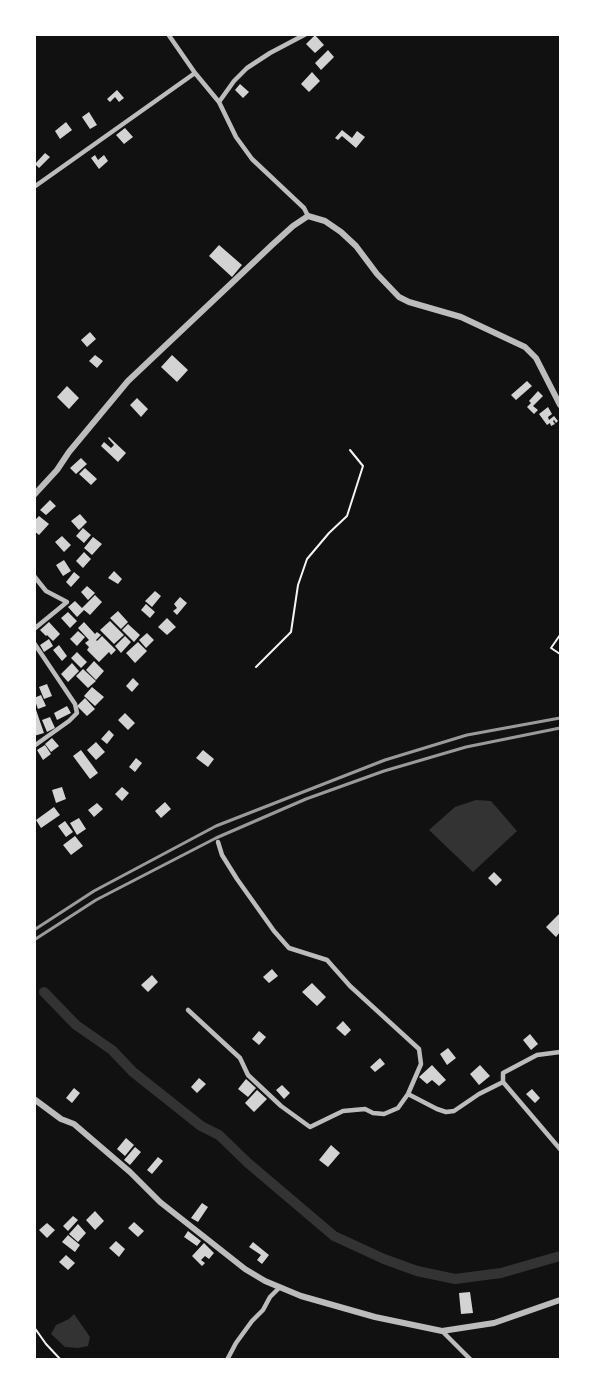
<!DOCTYPE html>
<html>
<head>
<meta charset="utf-8">
<style>
  body { margin:0 }
  #map { position:relative; width:595px; height:1394px; overflow:hidden; background:#111; font-family:"Public Sans",sans-serif }
  canvas { display:block }
  .frame { position:absolute; inset:0; border:36px solid #fff; pointer-events:none }
</style>
</head>
<body>
<div id="map">
<canvas width="595" height="1394"></canvas>
<div class="frame"></div>
</div>
<script>
const g = document.querySelector('canvas').getContext('2d');
g.lineJoin = 'round';
function paint(path, color) { g.fillStyle = color; g.fill(path, 'evenodd'); }
const toPath = rows => new Path2D(rows.map(r => 'M' + r).join(''));
function strokePath(path, color, width, dash) { g.strokeStyle = color; g.lineWidth = width; g.lineCap = dash ? 'butt' : 'round'; g.setLineDash(dash || []); g.stroke(path); }
paint(toPath([
  [476,800,491,801,517,831,473,872,429,830,455,807],
  [74,1314,90,1337,88,1346,78,1348,65,1347,51,1334,56,1325,69,1319]
]), '#333');
strokePath(toPath([
  [44,992,76,1025,112,1050,133,1072,201,1126,219,1135,248,1163,334,1236,384,1259,417,1271,455,1279,501,1273,560,1256]
]), '#333', 10);
paint(toPath([
  [315,35,324,45,315,53,306,44],
  [328,50,334,57,321,70,315,63],
  [312,72,320,81,309,92,301,84],
  [240,84,249,92,243,98,235,90],
  [117,90,124,98,119,102,115,97,110,102,107,99],
  [89,112,97,125,90,129,82,117],
  [66,122,72,130,60,139,55,131],
  [125,128,133,137,124,144,116,135],
  [342,130,352,138,357,131,365,137,356,148,342,136,338,140,335,138],
  [45,153,50,157,39,168,35,164],
  [95,155,98,160,104,155,108,161,99,169,91,158],
  [219,245,242,265,232,277,209,256],
  [90,332,96,339,87,347,81,340],
  [95,355,103,361,97,368,89,361],
  [172,355,188,370,177,382,161,367],
  [527,381,532,386,516,400,511,395],
  [67,386,79,398,69,409,57,397],
  [538,391,543,396,533,406,538,410,534,414,527,407,531,403,529,401],
  [137,398,148,409,141,417,130,405],
  [548,407,552,414,548,417,549,420,554,416,558,421,556,423,554,420,553,421,555,424,551,426,550,423,547,425,539,414],
  [109,437,126,453,118,462,101,446,104,442,111,448,114,445,108,438],
  [81,458,87,464,76,474,70,468],
  [85,468,97,479,91,485,79,474],
  [50,500,56,506,46,515,40,510],
  [80,514,87,522,79,530,71,521],
  [39,516,49,524,39,535,34,531,34,521],
  [83,528,91,535,84,543,76,536],
  [62,536,71,545,64,552,55,542],
  [93,537,102,544,92,555,84,548],
  [84,552,91,559,83,568,76,561],
  [64,560,71,571,63,576,56,565],
  [114,571,122,579,118,584,108,578],
  [74,572,80,577,71,587,66,582],
  [87,586,95,593,88,600,81,592],
  [155,591,161,596,152,607,145,601],
  [95,595,102,602,90,615,84,610,77,617,68,607,75,601,82,608],
  [180,597,187,603,177,615,173,611,177,608,174,604],
  [146,604,155,612,150,618,141,610],
  [118,611,128,622,121,629,110,618],
  [68,612,77,621,70,628,61,618],
  [167,618,176,627,167,635,158,627],
  [110,621,124,635,114,644,100,630],
  [49,622,60,634,53,641,47,635,46,636,40,630],
  [84,622,95,634,97,632,101,635,96,640,97,641,102,636,116,650,111,655,109,652,99,662,87,650,89,647,85,643,89,640,78,628],
  [128,624,140,635,134,642,122,630],
  [78,631,85,637,77,646,70,639],
  [147,633,154,640,146,648,139,640],
  [125,636,131,642,121,653,115,646],
  [49,639,53,646,44,652,40,645],
  [138,642,147,651,135,663,126,653],
  [59,645,67,656,62,661,53,650],
  [77,652,87,662,81,668,71,658],
  [94,661,104,671,96,680,86,670],
  [72,663,79,671,68,682,61,674],
  [83,669,96,681,88,688,76,676],
  [133,678,139,684,132,692,126,686],
  [47,684,52,696,44,699,39,687],
  [92,687,104,697,95,706,84,696],
  [41,695,46,706,38,709,34,698],
  [85,698,95,709,87,716,77,706],
  [34,704,44,733,34,736],
  [67,706,71,713,57,720,54,713],
  [125,713,135,723,128,730,118,720],
  [50,717,55,728,47,732,42,720],
  [109,730,114,735,107,744,101,739],
  [52,738,59,746,51,752,45,744],
  [96,742,105,752,96,760,87,750],
  [45,745,51,754,43,760,37,750],
  [81,750,98,773,90,779,73,756],
  [203,750,214,759,208,767,196,758],
  [136,758,142,763,135,772,129,767],
  [62,787,66,799,56,803,52,790],
  [122,787,129,793,122,801,115,794],
  [165,802,171,809,161,818,155,811],
  [97,803,103,809,94,817,88,810],
  [54,807,60,815,41,828,36,820],
  [79,818,86,829,77,835,70,823],
  [65,821,73,832,66,837,58,826],
  [75,836,83,846,71,855,63,845],
  [494,872,502,880,496,886,488,878],
  [560,913,560,932,556,937,546,927],
  [272,969,278,976,269,983,263,977],
  [152,975,158,982,148,992,141,985],
  [312,983,326,997,317,1006,302,992],
  [343,1021,351,1030,345,1036,336,1028],
  [259,1031,266,1037,259,1045,252,1039],
  [530,1034,538,1044,531,1050,523,1040],
  [448,1048,456,1058,447,1065,440,1054],
  [380,1058,385,1064,375,1072,370,1067],
  [432,1065,446,1080,439,1086,432,1080,427,1084,419,1077],
  [480,1065,490,1076,479,1085,470,1074],
  [199,1078,206,1084,197,1093,191,1087],
  [246,1079,256,1088,248,1097,238,1089],
  [282,1085,290,1093,284,1099,276,1090],
  [74,1088,80,1093,72,1103,66,1098],
  [532,1089,540,1098,535,1103,526,1094],
  [257,1090,267,1099,254,1112,245,1103],
  [126,1138,134,1145,125,1156,117,1149],
  [331,1145,340,1153,328,1167,319,1160],
  [135,1147,141,1152,130,1165,124,1160],
  [158,1157,163,1161,152,1174,147,1170],
  [202,1203,208,1207,198,1222,191,1218],
  [95,1211,104,1221,95,1230,86,1220],
  [73,1216,78,1220,68,1231,63,1226],
  [134,1222,144,1231,138,1237,128,1228],
  [47,1223,55,1230,47,1238,39,1230],
  [78,1224,86,1233,78,1242,69,1234],
  [188,1231,201,1241,197,1246,184,1237],
  [68,1235,80,1245,75,1252,62,1242],
  [116,1241,125,1249,119,1257,109,1248],
  [253,1242,269,1255,262,1264,257,1260,261,1255,249,1247],
  [204,1243,214,1253,209,1259,205,1256,201,1260,205,1263,202,1266,192,1256],
  [66,1255,75,1263,68,1270,59,1262],
  [470,1292,473,1313,461,1314,459,1293]
]), '#d3d3d3');
strokePath(toPath([
  [560,635,551,648,560,654],
  [256,667,291,632,298,585,307,559,329,533,347,516,363,466,350,450],
  [34,1327,46,1344,61,1360]
]), '#f5f5f5', 2);
strokePath(toPath([
  [168,34,195,73,219,102,236,137,252,159,304,208,308,216],
  [219,102,234,81,247,68,270,53,306,34],
  [34,187,195,73],
  [34,576,46,591,67,602,34,629],
  [34,643,75,704,77,713,69,721,34,746],
  [188,1010,240,1058,248,1075,281,1106,310,1127,343,1111,365,1109,373,1113,384,1114,398,1108,408,1094,421,1064,419,1049,350,986,327,960,289,948,274,931,237,879,222,855,218,842],
  [560,1052,537,1055,503,1073,503,1082,560,1149],
  [408,1094,437,1109,446,1112,454,1111,479,1094,503,1082],
  [442,1331,471,1360],
  [227,1360,236,1343,252,1321,263,1310,270,1297,280,1287]
]), '#bcbcbc', 4.5);
strokePath(toPath([
  [34,495,57,470,69,452,128,381,272,245,293,226,308,216,325,221,341,232,356,246,377,274,399,297,409,302,461,317,525,347,536,358,560,405],
  [34,1099,61,1119,74,1124,130,1172,160,1202,245,1269,265,1281,301,1296,375,1317,442,1331,494,1323,560,1300]
]), '#bcbcbc', 6);
strokePath(toPath([
  [34,930,94,891,216,826,385,760,467,735,560,718],
  [34,940,96,900,216,838,306,799,384,771,466,747,560,728]
]), '#9a9a9a', 3);
</script>
</body>
</html>
